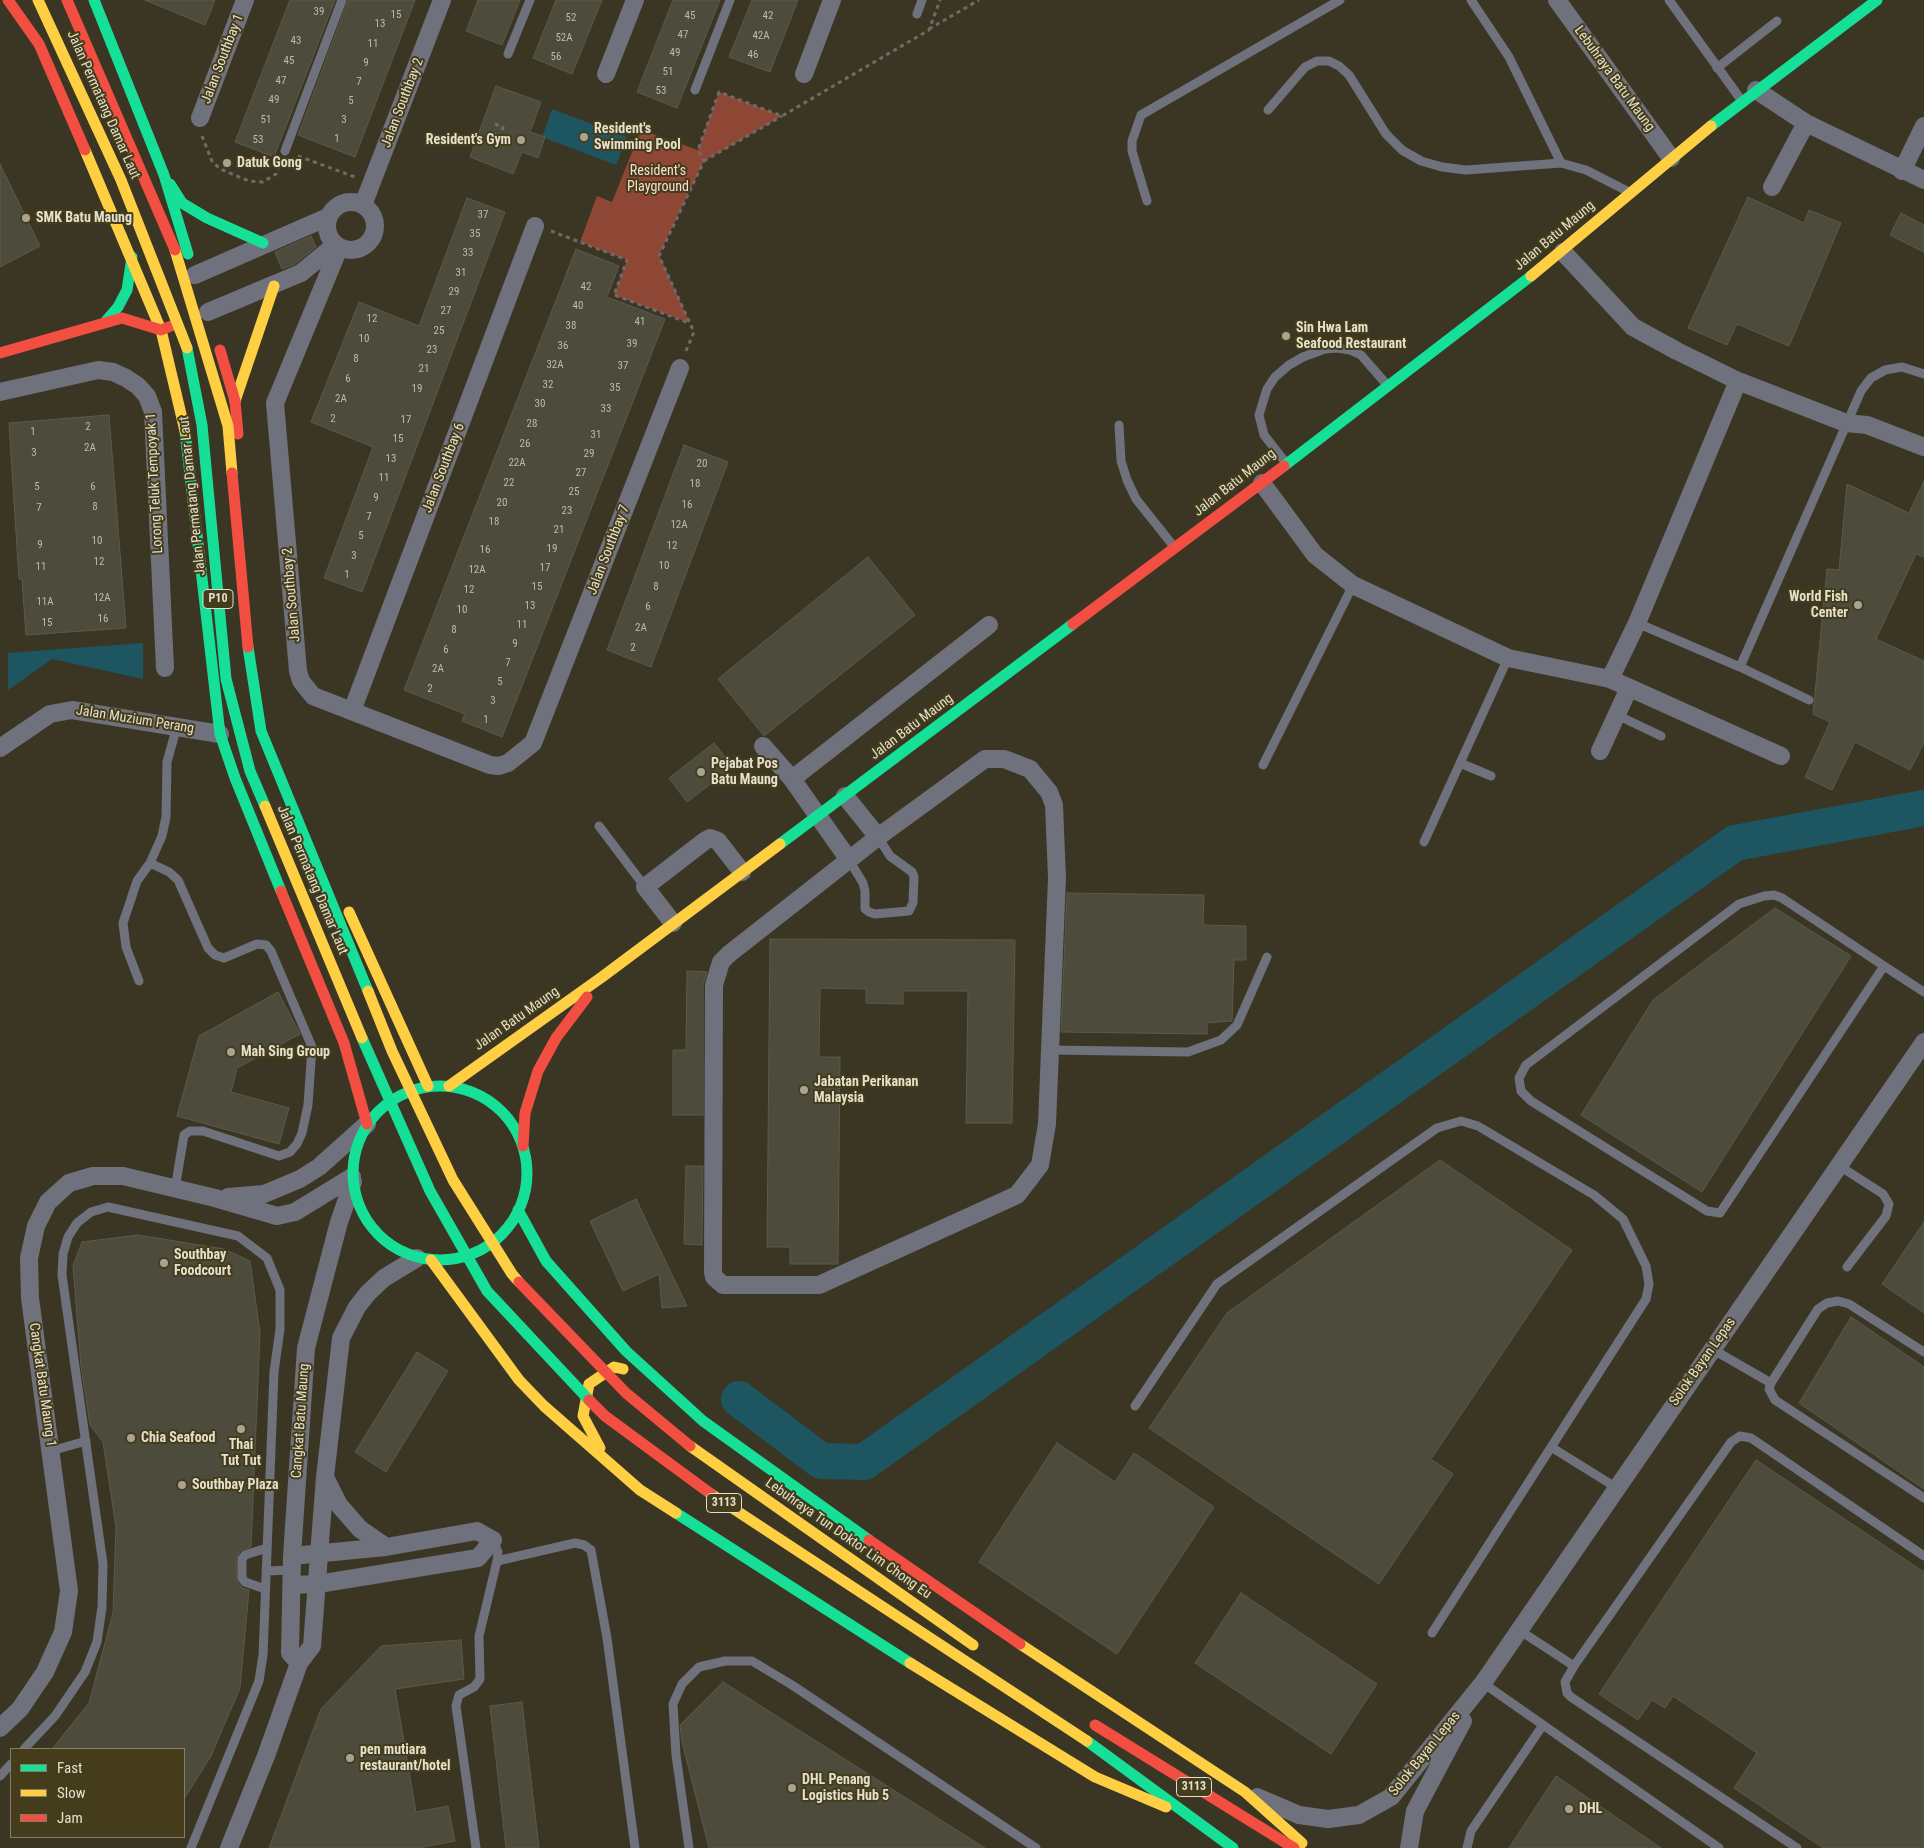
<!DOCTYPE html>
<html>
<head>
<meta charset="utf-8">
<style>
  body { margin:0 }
  #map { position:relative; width:1924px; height:1848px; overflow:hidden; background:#3b3624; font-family:"Roboto Condensed",sans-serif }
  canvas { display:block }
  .legend { position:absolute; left:10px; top:1748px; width:175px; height:90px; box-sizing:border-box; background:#443c1b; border:1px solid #847e62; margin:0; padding:6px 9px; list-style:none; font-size:15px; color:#e4e0cd }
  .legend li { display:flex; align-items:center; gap:10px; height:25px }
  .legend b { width:25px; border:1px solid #847e62 }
</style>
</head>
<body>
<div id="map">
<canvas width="1924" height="1848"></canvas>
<ul class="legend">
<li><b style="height:6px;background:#16e098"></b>Fast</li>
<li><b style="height:6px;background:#ffcf43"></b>Slow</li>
<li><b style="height:6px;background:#f24e42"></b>Jam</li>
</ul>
</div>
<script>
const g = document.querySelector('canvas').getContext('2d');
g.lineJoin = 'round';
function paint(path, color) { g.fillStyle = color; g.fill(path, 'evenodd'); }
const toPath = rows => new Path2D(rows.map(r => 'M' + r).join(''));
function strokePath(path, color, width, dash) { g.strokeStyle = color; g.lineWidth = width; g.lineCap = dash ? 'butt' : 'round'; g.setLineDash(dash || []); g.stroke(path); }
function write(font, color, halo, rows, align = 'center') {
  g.font = font + ' "Roboto Condensed",sans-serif'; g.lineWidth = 4; g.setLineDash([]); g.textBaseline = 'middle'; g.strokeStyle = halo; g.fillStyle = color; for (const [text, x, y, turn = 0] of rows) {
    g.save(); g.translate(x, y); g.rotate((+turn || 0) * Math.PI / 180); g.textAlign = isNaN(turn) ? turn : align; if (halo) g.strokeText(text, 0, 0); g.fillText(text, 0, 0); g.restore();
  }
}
paint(toPath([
  [719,92,782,116,704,161,659,255,690,323,614,295,627,260,580,242,597,196,612,202,641,130,698,150]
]), '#8d4734');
paint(toPath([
  [552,109,627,137,616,165,542,137],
  [143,643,143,679,52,659,8,690,8,653]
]), '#1d5560');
strokePath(toPath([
  [739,1399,821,1461,864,1462,1735,843,1924,808]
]), '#1d5560', 36);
const building = toPath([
  [145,0,215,0,205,25,145,0],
  [290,0,335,0,274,157,235,142,290,0],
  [348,0,415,0,355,157,298,135,348,0],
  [478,0,520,0,502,45,466,31,478,0],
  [556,0,602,0,572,74,533,58,556,0],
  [673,0,720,0,677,108,637,92,673,0],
  [752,0,798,0,770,72,729,57,752,0],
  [496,86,541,102,530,132,545,137,538,158,522,152,513,174,470,157,496,86],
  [0,164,40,246,0,267,0,164],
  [1748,197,1804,223,1809,210,1841,223,1789,346,1737,324,1727,345,1688,328,1748,197],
  [467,198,505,212,362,592,324,578,373,447,311,422,359,302,419,326,467,198],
  [1901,213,1924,225,1924,252,1890,235,1901,213],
  [311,236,316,247,295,264,282,269,275,252,311,236],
  [576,249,619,266,607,297,665,319,502,737,462,721,465,714,404,690,576,249],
  [109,415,126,628,26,635,22,579,19,579,9,423,109,415],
  [684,445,728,462,651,667,607,650,684,445],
  [1924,481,1924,557,1916,554,1876,639,1924,661,1924,743,1910,770,1855,742,1832,790,1805,777,1830,722,1813,714,1827,569,1839,570,1847,484,1909,513,1924,481],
  [868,557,915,615,764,736,718,679,868,557],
  [714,743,733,767,687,802,669,778,714,743],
  [1067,893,1204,895,1203,925,1246,926,1246,960,1234,960,1232,1021,1207,1023,1207,1034,1061,1032,1067,893],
  [1775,908,1851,956,1702,1192,1581,1115,1653,1000,1775,908],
  [770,939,1015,940,1012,1123,966,1123,968,991,903,991,903,1004,866,1003,866,989,820,988,819,1057,840,1057,838,1264,790,1264,790,1247,767,1247,770,939],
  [687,971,707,972,703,985,703,1115,673,1115,673,1050,686,1050,687,971],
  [278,992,300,1034,237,1068,231,1092,289,1108,279,1144,177,1116,199,1036,278,992],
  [1440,1160,1572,1250,1431,1459,1453,1474,1379,1584,1149,1428,1227,1313,1440,1160],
  [686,1166,703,1166,702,1245,684,1244,686,1166],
  [636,1199,652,1233,687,1306,662,1308,659,1274,623,1291,590,1221,636,1199],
  [1924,1222,1924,1313,1882,1284,1924,1222],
  [138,1235,224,1249,250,1261,260,1333,251,1547,240,1551,236,1559,237,1581,242,1588,249,1590,240,1688,211,1756,184,1799,184,1749,52,1749,89,1703,113,1613,116,1527,103,1442,90,1425,81,1366,73,1266,82,1242,138,1235],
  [1851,1317,1924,1367,1924,1489,1799,1403,1851,1317],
  [417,1352,448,1371,386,1472,355,1452,417,1352],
  [1057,1443,1115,1482,1134,1453,1214,1507,1117,1654,979,1562,1057,1443],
  [1756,1460,1924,1572,1924,1848,1823,1848,1734,1788,1757,1753,1673,1696,1665,1708,1652,1700,1638,1720,1599,1694,1756,1460],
  [1241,1593,1377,1684,1331,1754,1195,1663,1241,1593],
  [461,1640,464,1679,395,1689,416,1812,448,1806,455,1841,418,1848,269,1848,321,1709,381,1646,461,1640],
  [723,1682,985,1848,709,1848,682,1742,680,1725,723,1682],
  [522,1702,539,1848,506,1848,490,1706,522,1702],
  [1556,1776,1661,1848,1509,1848,1556,1776]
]);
paint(building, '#4c4b3c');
strokePath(building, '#5b5a4b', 1);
strokePath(toPath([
  [929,29,979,0],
  [492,133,500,137,503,127,495,124],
  [202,136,212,161,220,169,249,181,263,182,276,174,280,163],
  [298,156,355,177],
  [704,161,782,116],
  [551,231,627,260,614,295,689,323],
  [686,351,694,332,659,256,704,161,698,150,719,92,782,116,929,30,940,0]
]), '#6c6c6b', 3, [4, 4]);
strokePath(toPath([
  [1471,0,1509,57,1561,163],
  [1669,0,1742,101],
  [917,14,922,0],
  [508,54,530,0],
  [1717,68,1777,21],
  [695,90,730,0],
  [1268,110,1305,67,1317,61,1329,61,1339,66,1349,75,1386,134,1402,150,1421,161,1442,167,1466,170,1561,163,1586,170,1629,192],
  [285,151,342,0],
  [1147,201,1132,151,1132,141,1141,115,1340,0],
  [1119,425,1121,461,1127,480,1136,499,1175,548],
  [1286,463,1264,435,1259,415,1267,389,1275,377,1289,365,1303,357,1325,349,1337,348,1350,350,1361,355,1388,386],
  [1637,623,1740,667,1809,700],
  [1740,667,1861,391,1871,378,1885,370,1902,367,1924,374],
  [1617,715,1661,736],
  [1460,763,1491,776],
  [1263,765,1353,585],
  [599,826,645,887],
  [1424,842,1508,658],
  [849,860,863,883,865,891,865,909,869,912,875,914,909,911,913,903,914,877,912,872,890,856,878,837],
  [1884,966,1720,1213,1707,1211,1531,1101,1521,1091,1519,1078,1526,1065,1739,904,1764,896,1774,895,1782,898,1884,966,1924,992],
  [139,981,126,947,123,923,137,881,150,863],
  [1050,1050,1188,1052,1221,1040,1237,1025,1267,957],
  [1838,1165,1883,1194,1889,1204,1886,1216,1847,1267],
  [175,1189,184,1135,190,1131,203,1131,279,1156,290,1152,297,1144,302,1133,308,1105,312,1047,271,951,266,945,257,944,224,958,215,955,208,948,178,880,169,872,150,863,162,836,166,817,167,762,177,726],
  [1712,1349,1771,1383,1818,1309,1827,1303,1838,1301,1849,1304,1924,1352],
  [1771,1383,1769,1389,1775,1400,1924,1498],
  [1135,1406,1217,1284,1437,1128,1461,1121,1478,1126,1594,1195,1623,1219,1646,1266,1649,1284,1646,1299,1432,1633],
  [1551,1447,1617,1488],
  [51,1451,86,1441],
  [497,1561,575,1543,584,1545,591,1550,607,1638,635,1848],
  [266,1571,292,1570],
  [265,1589,245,1582,242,1578,242,1559,245,1555,267,1548],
  [1519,1630,1574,1666,1731,1442,1740,1436,1751,1438,1924,1556],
  [1574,1666,1565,1682,1567,1693,1571,1697,1797,1848],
  [1483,1683,1719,1848],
  [24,1749,55,1716,85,1672,97,1642,102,1607,103,1564,62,1275,63,1254,68,1237,77,1223,91,1212,108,1207,238,1236,267,1258,280,1290,280,1329,274,1372,263,1655,259,1681,191,1848],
  [0,1776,11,1764],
  [476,1848,456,1706,459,1695,474,1687,480,1679,479,1636,497,1561,498,1552,493,1540],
  [689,1848,676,1755,673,1704,682,1684,699,1667,725,1661,752,1661,792,1685,1036,1848],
  [1467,1848,1471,1831,1543,1725]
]), '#6f717c', 9);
strokePath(toPath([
  [1557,0,1671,158],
  [606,74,635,0],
  [804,74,832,0],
  [1756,90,1806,123,1924,180],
  [200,118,245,0],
  [1902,171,1924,126],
  [1772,187,1806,123],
  '327 226a24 24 0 1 1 48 0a24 24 0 1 1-48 0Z',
  [363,205,442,0],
  [339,248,275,403,298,671,301,681,313,696,490,765,499,766,508,763,533,743,680,368],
  [1563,252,1633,327,1677,351,1738,381,1846,423,1867,425,1924,447],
  [195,275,328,217],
  [208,312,301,273,335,245],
  [0,392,98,370,113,372,126,378,138,386,147,396,153,412,165,668],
  [1262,483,1315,555,1353,585,1508,658,1610,679,1781,756],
  [1610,679,1637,623,1738,381],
  [352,711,535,226],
  [763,746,792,779,849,860],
  [0,748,50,714,72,710,220,734],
  [1600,751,1629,688],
  [985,759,1004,759,1030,769,1049,792,1054,805,1057,878,1047,1124,1040,1165,1017,1195,819,1285,723,1285,714,1277,713,1272,714,985,721,962,729,954,878,837,985,759],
  [792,779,989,625],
  [845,796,878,837],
  [673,923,645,887,706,840,710,838,718,841,742,872],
  [228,1197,264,1194,300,1179,319,1167,367,1124],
  [325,1477,339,1505,360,1529,386,1547],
  [292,1585,318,1584,478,1558,493,1540,477,1531,386,1547,292,1556],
  [299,1663,290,1653,292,1556,306,1348,339,1222,353,1182],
  [0,1728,20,1709,45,1672,63,1632,69,1591,30,1298,29,1258,36,1226,48,1202,69,1183,93,1176,123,1176,215,1198,277,1216,295,1212,352,1177],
  [1257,1797,1299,1815,1328,1819,1359,1815,1391,1797,1483,1683,1924,1042],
  [229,1848,266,1756,299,1663,312,1646,325,1477,341,1338,357,1307,368,1293,384,1278,417,1258],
  [1409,1848,1415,1811,1463,1721]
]), '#6f717c', 18);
strokePath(toPath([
  [94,0,164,175,188,254],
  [1711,126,1877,0],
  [170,184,182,203,207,218,263,243],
  [106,321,118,307,127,290,132,257],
  [185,431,220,734,235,778,281,891],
  [1284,466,1531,276],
  [780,844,1073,624],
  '353 1173a87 87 0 1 1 174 0a87 87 0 1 1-174 0Z',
  [518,1210,546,1261,626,1351,703,1421,869,1540],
  [676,1513,910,1663],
  [1087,1741,1233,1848]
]), '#16e098', 11);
strokePath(toPath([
  [85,150,161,330,185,431],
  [1531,276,1711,126],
  [235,401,274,286],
  [349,912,428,1086],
  [449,1086,602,977,780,844],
  [431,1260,519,1380,544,1406,640,1490,676,1513],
  [600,1448,583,1416,589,1384,614,1367,623,1369],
  [1020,1644,1245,1792,1302,1843],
  [910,1663,1095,1777,1166,1807]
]), '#ffcf43', 11);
strokePath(toPath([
  [8,0,39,44,85,150],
  [220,350,235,401,238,434],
  [0,353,122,318,161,330,171,326],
  [1073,624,1284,466],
  [281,891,344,1043,367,1124],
  [523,1146,525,1113,538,1071,556,1038,587,997],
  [869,1540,1020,1644],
  [1095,1725,1294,1848]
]), '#f24e42', 11);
strokePath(toPath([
  [187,348,202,425,226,679,250,771,265,806],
  [248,647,261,731,368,991],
  [362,1038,430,1191,487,1291,589,1400]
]), '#16e098', 11);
strokePath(toPath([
  [38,0,121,180,187,348],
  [175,250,228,426,232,473],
  [265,806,362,1038],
  [368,991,392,1051,453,1180,512,1274,519,1282],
  [690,1446,973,1645],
  [711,1494,1087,1741]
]), '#ffcf43', 11);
strokePath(toPath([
  [67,0,175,250],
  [232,473,248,647],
  [519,1282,626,1393,690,1446],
  [589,1400,605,1416,711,1494]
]), '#f24e42', 11);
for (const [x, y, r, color] of [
  [584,137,5,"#a9a492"],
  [521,140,5,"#a9a492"],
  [227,163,5,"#a9a492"],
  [26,218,5,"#a9a492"],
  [1286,336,5,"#a9a492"],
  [1858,605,5,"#a9a492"],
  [701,772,5,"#a9a492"],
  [231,1052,5,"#a9a492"],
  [804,1090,5,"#a9a492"],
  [164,1263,5,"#a9a492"],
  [241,1429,5,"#a9a492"],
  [131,1438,5,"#a9a492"],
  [182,1485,5,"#a9a492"],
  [350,1758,5,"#a9a492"],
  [792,1788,5,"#a9a492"],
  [1569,1809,5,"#a9a492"]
]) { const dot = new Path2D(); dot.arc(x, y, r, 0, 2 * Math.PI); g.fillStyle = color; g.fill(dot); strokePath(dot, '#443c1b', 2); }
write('11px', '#bebba9', null, [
  ["39",319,12],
  ["15",396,15],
  ["45",690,16],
  ["42",768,16],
  ["52",571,18],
  ["13",380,24],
  ["47",683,35],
  ["42A",761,36],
  ["52A",564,38],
  ["43",296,41],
  ["11",373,44],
  ["49",675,53],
  ["46",753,55],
  ["56",556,57],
  ["45",289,61],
  ["9",366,63],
  ["51",668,72],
  ["47",281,81],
  ["7",359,82],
  ["53",661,91],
  ["49",274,100],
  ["5",351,101],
  ["51",266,120],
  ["3",344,120],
  ["1",337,139],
  ["53",258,140],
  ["37",483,215],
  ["35",475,234],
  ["33",468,253],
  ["31",461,273],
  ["42",586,287],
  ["29",454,292],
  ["40",578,306],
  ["27",446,311],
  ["12",372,319],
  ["41",640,322],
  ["38",571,326],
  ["25",439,331],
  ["10",364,339],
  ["39",632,344],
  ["36",563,346],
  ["23",432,350],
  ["8",356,359],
  ["32A",555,365],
  ["37",623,366],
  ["21",424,369],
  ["6",348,379],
  ["32",548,385],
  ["35",615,388],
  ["19",417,389],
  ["2A",341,399],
  ["30",540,404],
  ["33",606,409],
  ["2",333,419],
  ["17",406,420],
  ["28",532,424],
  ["2",88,427],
  ["1",33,432],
  ["31",596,435],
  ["15",398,439],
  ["26",525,444],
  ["2A",90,448],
  ["3",34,453],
  ["29",589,454],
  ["13",391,459],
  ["22A",517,463],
  ["20",702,464],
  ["27",581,473],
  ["11",384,478],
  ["22",509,483],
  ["18",695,484],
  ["5",37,487],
  ["6",93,487],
  ["25",574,492],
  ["9",376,498],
  ["20",502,503],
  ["16",687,505],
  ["8",95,507],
  ["7",39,508],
  ["23",567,511],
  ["7",369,517],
  ["18",494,522],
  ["12A",679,525],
  ["21",559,530],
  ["5",361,536],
  ["10",97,541],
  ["9",40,545],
  ["12",672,546],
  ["19",552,549],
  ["16",485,550],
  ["3",354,556],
  ["12",99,562],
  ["10",664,566],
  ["11",41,567],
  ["17",545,568],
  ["12A",477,570],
  ["1",347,575],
  ["15",537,587],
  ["8",656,587],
  ["12",469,590],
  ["12A",102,598],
  ["11A",45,602],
  ["13",530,606],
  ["6",648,607],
  ["10",462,610],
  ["16",103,619],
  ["15",47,623],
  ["11",522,625],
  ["2A",641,628],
  ["8",454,630],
  ["9",515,644],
  ["2",633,648],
  ["6",446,650],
  ["7",508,663],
  ["2A",438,669],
  ["5",500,682],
  ["2",430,689],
  ["3",493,701],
  ["1",486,720]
]);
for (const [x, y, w] of [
  [218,599,30],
  [724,1503,35],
  [1194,1787,35]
]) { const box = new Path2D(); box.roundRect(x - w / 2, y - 9.5, w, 19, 4); g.fillStyle = '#443c1b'; g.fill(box); strokePath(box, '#e4e0cd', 1); }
write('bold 12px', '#e4e0cd', null, [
  ["P10",218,599],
  ["3113",724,1503],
  ["3113",1194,1787]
]);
write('14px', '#e4e0cd', '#443c1b', [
  ["Jalan Southbay 1",223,59,-69],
  ["Lebuhraya Batu Maung",1614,79,54],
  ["Jalan Southbay 2",403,103,-69],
  ["Jalan Permatang Damar Laut",103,105,66],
  ["Jalan Batu Maung",1555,236,-40],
  ["Jalan Southbay 6",444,468,-69],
  ["Lorong Teluk Tempoyak 1",155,483,-93],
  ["Jalan Batu Maung",1235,483,-38],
  ["Jalan Permatang Damar Laut",193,496,-96],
  ["Jalan Southbay 7",609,550,-69],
  ["Jalan Southbay 2",292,595,-95],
  ["Jalan Muzium Perang",135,720,9],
  ["Jalan Batu Maung",912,727,-37],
  ["Jalan Permatang Damar Laut",312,880,67],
  ["Jalan Batu Maung",517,1019,-35],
  ["Solok Bayan Lepas",1703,1362,-55],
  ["Cangkat Batu Maung 1",42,1385,82],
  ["Cangkat Batu Maung",301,1421,-86],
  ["Lebuhraya Tun Doktor Lim Chong Eu",848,1539,35],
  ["Solok Bayan Lepas",1425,1754,-51]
]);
write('bold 14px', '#e4e0cd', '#443c1b', [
  ["Resident's",594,129],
  ["Swimming Pool",594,145],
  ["Resident's Gym",511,140,"right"],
  ["Datuk Gong",237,163],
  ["SMK Batu Maung",36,218],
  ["Sin Hwa Lam",1296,328],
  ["Seafood Restaurant",1296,344],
  ["World Fish",1848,597,"right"],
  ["Center",1848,613,"right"],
  ["Pejabat Pos",711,764],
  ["Batu Maung",711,780],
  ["Mah Sing Group",241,1052],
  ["Jabatan Perikanan",814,1082],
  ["Malaysia",814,1098],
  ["Southbay",174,1255],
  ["Foodcourt",174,1271],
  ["Chia Seafood",141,1438],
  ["Thai",241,1445,"center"],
  ["Tut Tut",241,1461,"center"],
  ["Southbay Plaza",192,1485],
  ["pen mutiara",360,1750],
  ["restaurant/hotel",360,1766],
  ["DHL Penang",802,1780],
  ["Logistics Hub 5",802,1796],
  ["DHL",1579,1809]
], 'left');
write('14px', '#fcdcd3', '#443c1b', [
  ["Resident's",658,171],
  ["Playground",658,187]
]);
</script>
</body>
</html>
